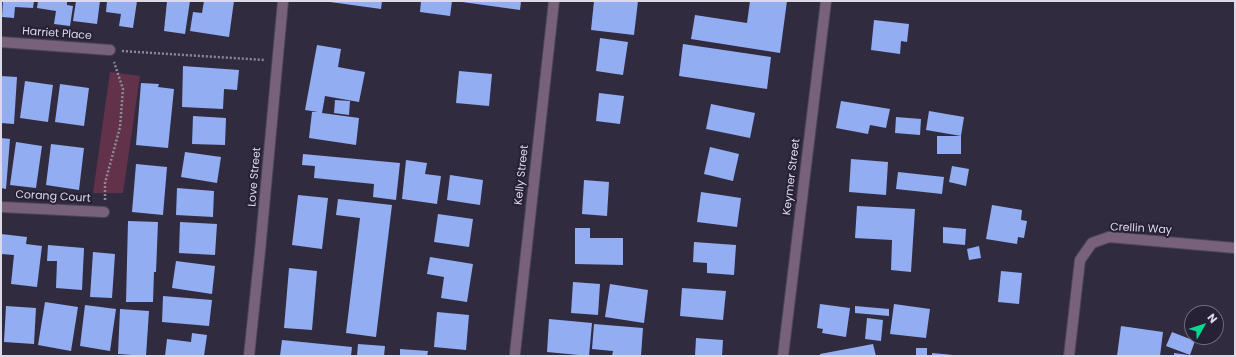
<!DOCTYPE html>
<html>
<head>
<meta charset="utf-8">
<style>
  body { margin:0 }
  #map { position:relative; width:1236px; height:357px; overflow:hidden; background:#312b40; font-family:Poppins,sans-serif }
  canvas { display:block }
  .frame { position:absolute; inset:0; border:2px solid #dddae8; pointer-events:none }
  .north { position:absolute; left:1184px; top:305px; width:40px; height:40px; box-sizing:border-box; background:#272136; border:1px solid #706b7d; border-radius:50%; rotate:51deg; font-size:11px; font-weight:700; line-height:16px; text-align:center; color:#dddae8 }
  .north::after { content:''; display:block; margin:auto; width:14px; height:18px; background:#06d98b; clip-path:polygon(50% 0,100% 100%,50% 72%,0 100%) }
</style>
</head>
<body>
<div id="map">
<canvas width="1236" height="357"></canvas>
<div class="frame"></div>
<div class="north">N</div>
</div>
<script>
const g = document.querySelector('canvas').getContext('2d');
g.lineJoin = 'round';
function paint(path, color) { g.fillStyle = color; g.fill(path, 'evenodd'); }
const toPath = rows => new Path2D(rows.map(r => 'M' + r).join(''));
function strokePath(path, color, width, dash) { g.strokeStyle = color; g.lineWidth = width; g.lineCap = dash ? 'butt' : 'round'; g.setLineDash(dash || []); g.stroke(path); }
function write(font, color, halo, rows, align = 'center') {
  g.font = font + ' Poppins,sans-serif'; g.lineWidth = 4; g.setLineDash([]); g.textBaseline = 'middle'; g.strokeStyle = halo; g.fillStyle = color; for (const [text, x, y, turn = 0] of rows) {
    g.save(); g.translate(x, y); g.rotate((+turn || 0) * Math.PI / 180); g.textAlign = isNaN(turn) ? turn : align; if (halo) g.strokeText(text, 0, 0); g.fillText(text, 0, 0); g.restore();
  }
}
paint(toPath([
  [110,72,140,76,123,193,93,193]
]), '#62324a');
paint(toPath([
  [3,1,34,1,33,8,15,7,14,18,2,17],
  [38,1,67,1,67,5,73,6,70,26,54,24,56,11,37,8],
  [76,1,100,1,97,24,73,21],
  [107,1,137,1,133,28,119,26,121,14,106,12],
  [167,1,190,1,185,34,164,31],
  [204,1,234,1,229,37,190,31,193,12,202,13],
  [323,1,382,1,381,9],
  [421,1,452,1,450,16,420,12],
  [455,1,521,1,520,10],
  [594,1,638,1,634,35,591,30],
  [750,1,787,1,780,53,691,39,695,15,747,23],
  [874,20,909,24,907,42,901,41,900,54,871,50],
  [600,38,628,42,623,75,596,71],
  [683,44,771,57,767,89,679,76],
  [317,45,341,49,338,67,365,72,359,102,325,96,322,113,359,118,356,145,309,138,312,112,318,112,305,110],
  [183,66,239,70,237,90,224,89,223,109,182,107],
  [459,71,492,74,489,106,456,103],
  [1,76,17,77,14,124,1,123],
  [25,81,53,85,48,122,20,118],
  [141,83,159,84,158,87,174,89,168,148,136,145],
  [60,84,89,88,84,126,55,122],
  [599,93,624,96,620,124,596,121],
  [335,100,350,101,349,115,334,113],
  [841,101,890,109,886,128,870,125,868,134,836,128],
  [711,104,755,113,750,138,706,129],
  [929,111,964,117,961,136,926,130],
  [193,116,226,118,225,145,192,144],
  [896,117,921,119,920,135,895,133],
  [937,136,961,136,961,154,937,154],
  [1,138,10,139,6,189,1,188],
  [16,142,42,146,36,188,10,185],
  [51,144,84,148,79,190,46,185],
  [710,147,739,154,733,181,704,174],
  [185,152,221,157,217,183,181,177],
  [303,154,400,163,396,200,373,197,374,184,314,178,315,166,302,165],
  [851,159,888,162,886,195,849,192],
  [406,160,427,163,425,174,441,176,437,204,402,199],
  [136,164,167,167,163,215,132,212],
  [952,166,969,169,966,186,949,182],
  [898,172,944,177,942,194,896,189],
  [450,175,483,180,480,205,447,200],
  [584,180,609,182,607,216,582,214],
  [177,188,214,191,213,217,176,215],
  [701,192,741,198,737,227,697,222],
  [298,195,328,198,322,249,292,245],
  [338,199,392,205,376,337,346,333,360,218,336,215],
  [992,205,1022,210,1021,220,1027,221,1024,238,1018,237,1017,244,986,239],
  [857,206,915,209,911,272,891,270,892,240,855,238],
  [438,214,473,219,469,247,434,242],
  [128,221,158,222,156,272,154,272,153,302,126,302],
  [180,222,217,224,215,255,179,253],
  [943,227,966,229,965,245,943,243],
  [575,228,590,228,590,238,623,238,623,265,575,264],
  [1,234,27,237,26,244,42,246,37,287,11,284,14,255,1,254],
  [694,242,736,245,734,275,707,273,707,263,693,262],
  [48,245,84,248,82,290,56,288,57,261,47,261],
  [979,246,981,258,969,260,967,249],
  [93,252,115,254,112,298,90,297],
  [430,257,473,264,467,302,441,298,444,277,427,274],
  [176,261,215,266,212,294,172,288],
  [289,268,317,271,312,330,284,328],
  [1001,271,1022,273,1019,304,998,302],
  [573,282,600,284,598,315,571,313],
  [610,284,648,290,644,323,605,317],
  [682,288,726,291,723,320,680,316],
  [163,296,212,300,209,326,162,322],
  [45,302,78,307,71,351,38,345],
  [820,304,850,308,846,337,822,333,823,329,817,328],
  [894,304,930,309,926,338,890,334],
  [85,305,116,309,110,351,80,346],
  [6,306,36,308,34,344,4,342],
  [855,306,889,309,889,316,855,313],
  [120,309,149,311,146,356,118,354],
  [437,312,469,315,466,350,434,347],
  [867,318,883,320,881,341,865,339],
  [549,319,592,323,589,356,547,352],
  [594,324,643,328,641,356,612,356,613,351,592,349],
  [1121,326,1163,332,1160,356,1117,356],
  [1172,332,1195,341,1190,355,1166,346],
  [192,333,207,335,204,356,165,356,167,339,191,342],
  [696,338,723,340,722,356,695,356],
  [282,340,352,347,351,356,280,356],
  [358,344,385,346,384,356,357,356],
  [873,344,876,356,820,356,820,354],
  [916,348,927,348,927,356,916,356],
  [400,349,428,351,427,356,400,356],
  [932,353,953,355,953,356,932,356],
  [1174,353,1188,355,1188,356,1174,356]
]), '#93adf3');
const minor = toPath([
  [1,42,110,50],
  [1,207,104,212],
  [515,353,554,1],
  [249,356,260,251,283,1],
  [783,356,826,1],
  [1069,356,1080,260,1092,243,1109,237,1235,248]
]);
strokePath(minor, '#4d475b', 12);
strokePath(toPath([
  [122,51,265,60],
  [105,200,105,183,120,127,123,89,114,62]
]), '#8d899a', 2.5, [2, 2]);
strokePath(minor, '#78627b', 10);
write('11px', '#dddae8', '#272136', [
  ["Harriet Place",57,34,4],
  ["Kelly Street",522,175,-84],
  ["Love Street",255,177,-85],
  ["Keymer Street",792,177,-83],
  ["Corang Court",53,197,3],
  ["Crellin Way",1141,229,3]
]);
</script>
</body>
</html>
